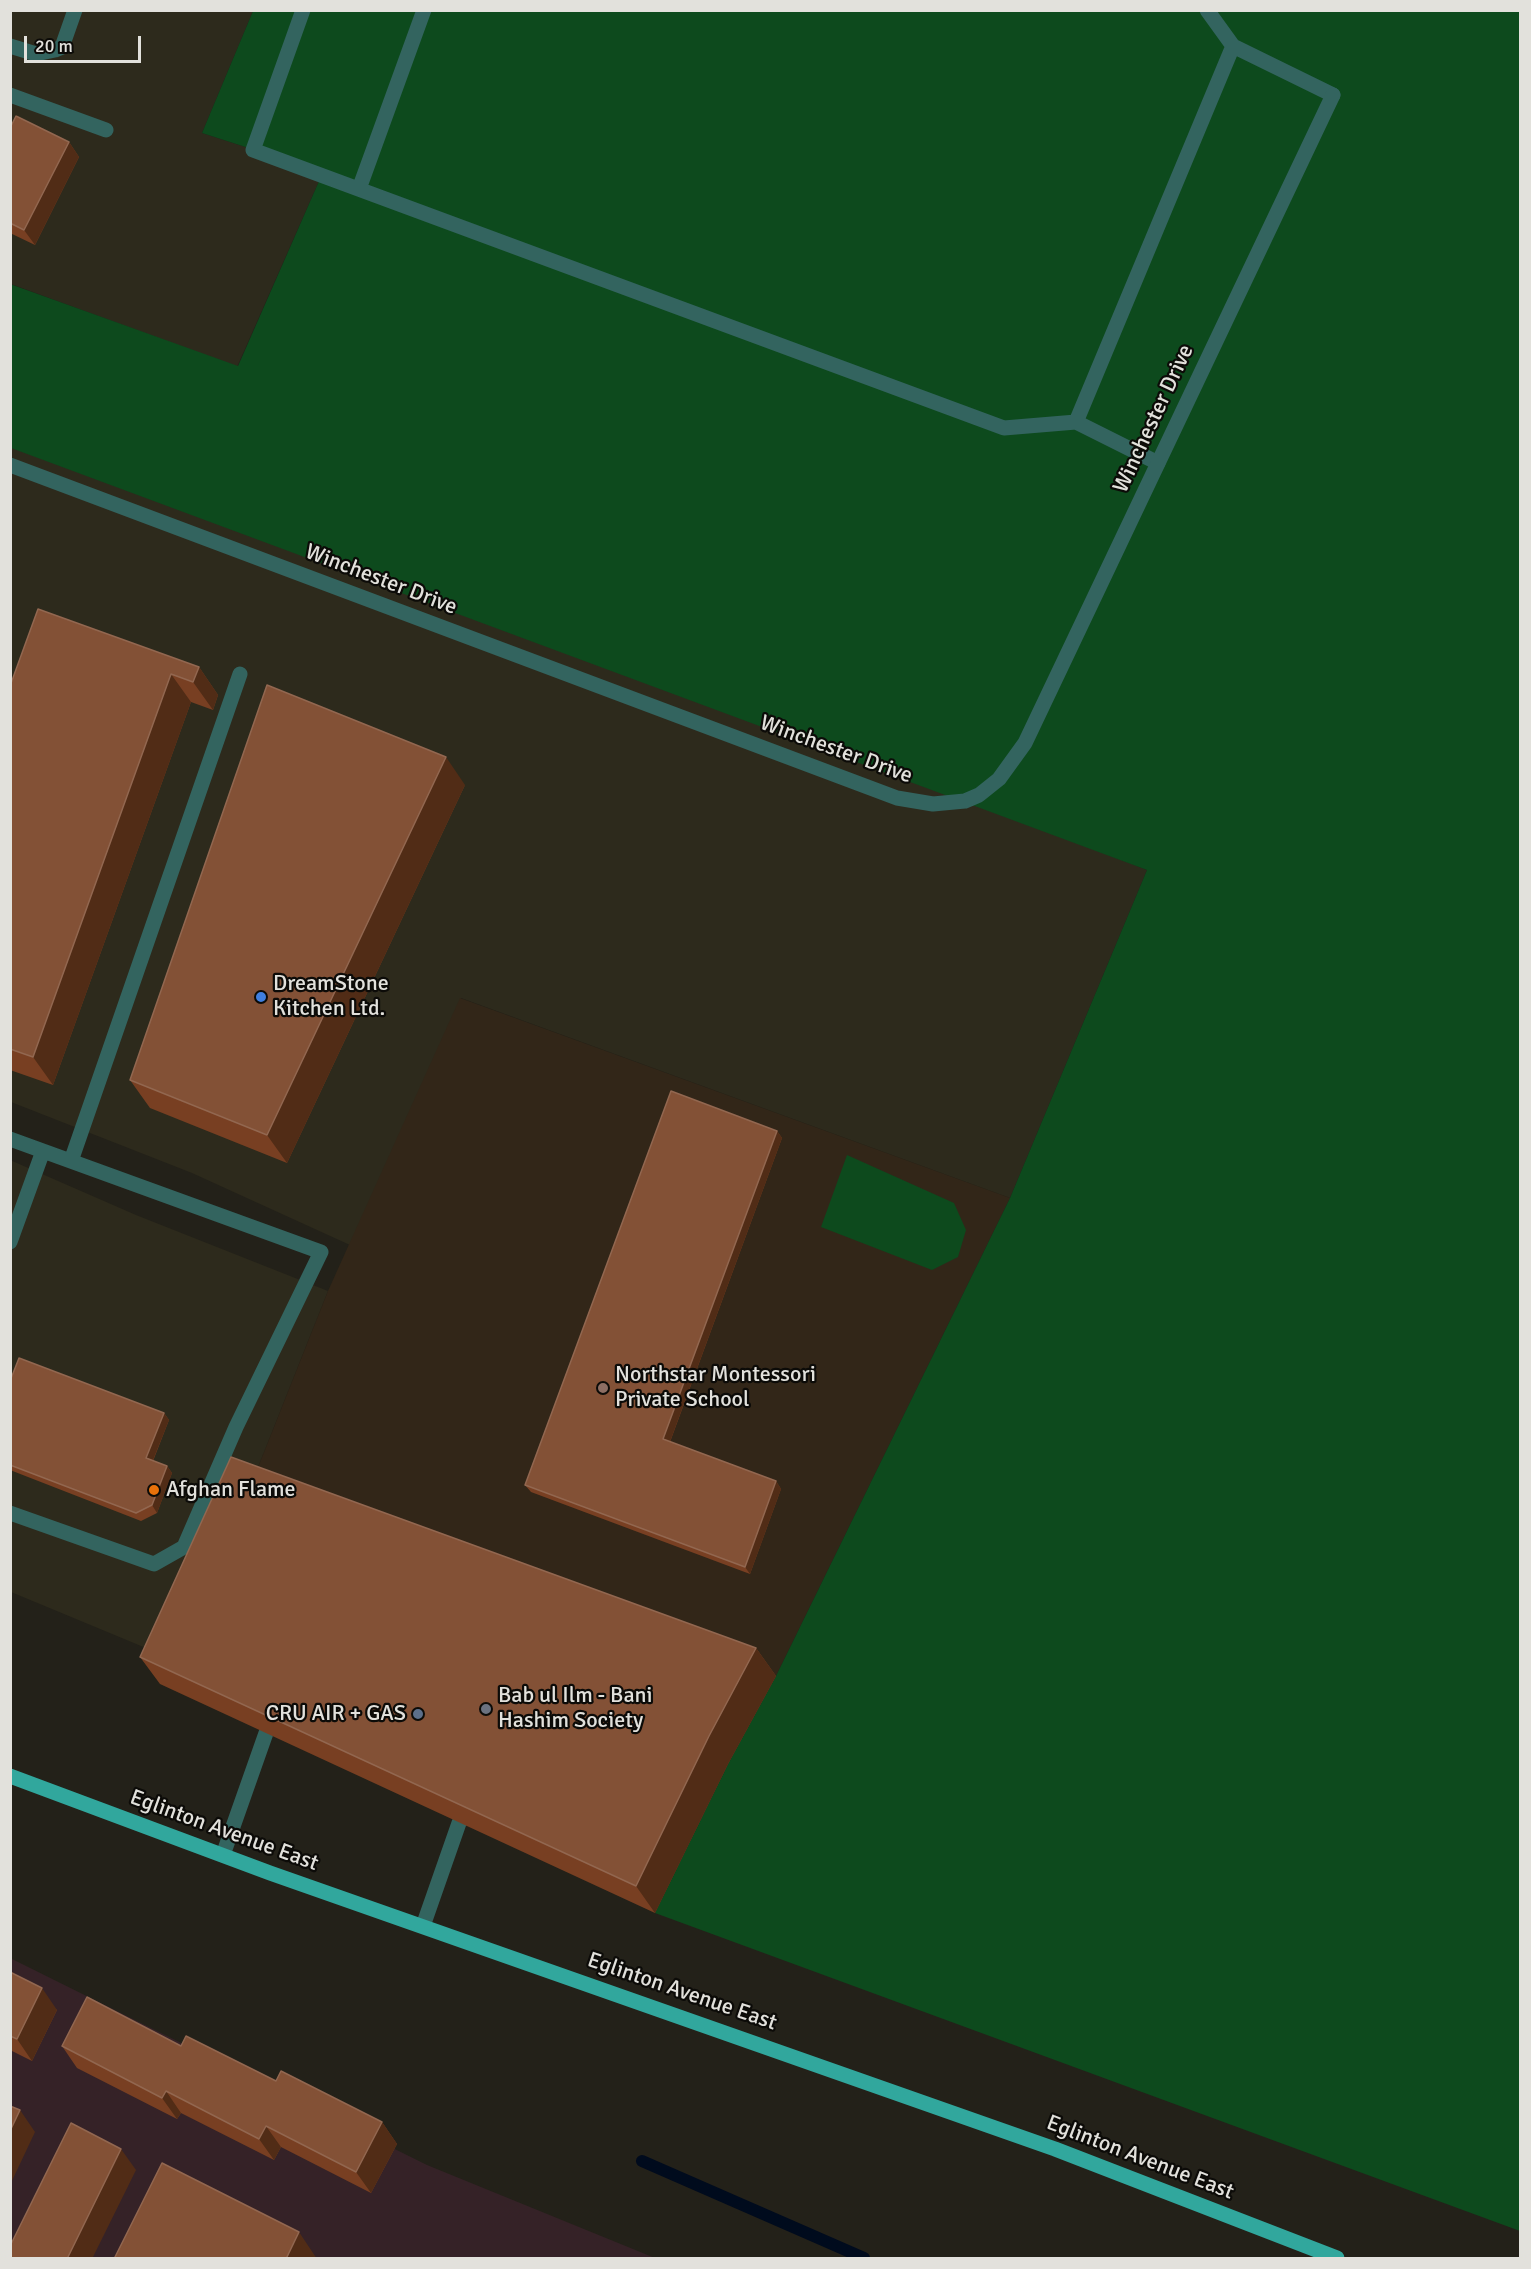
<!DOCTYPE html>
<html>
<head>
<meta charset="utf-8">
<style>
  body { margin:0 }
  #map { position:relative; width:1531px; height:2269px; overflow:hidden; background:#232119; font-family:Signika,sans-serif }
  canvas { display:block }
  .frame { position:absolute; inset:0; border:12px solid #e2e1dc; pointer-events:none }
  .scale { position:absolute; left:24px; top:36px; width:117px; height:27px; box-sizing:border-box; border:3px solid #e2e1dc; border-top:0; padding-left:8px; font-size:18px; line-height:21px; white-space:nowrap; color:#e2e1dc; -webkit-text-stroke:4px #0c0b08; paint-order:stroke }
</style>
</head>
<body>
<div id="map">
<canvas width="1531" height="2269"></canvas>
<div class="frame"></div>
<div class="scale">20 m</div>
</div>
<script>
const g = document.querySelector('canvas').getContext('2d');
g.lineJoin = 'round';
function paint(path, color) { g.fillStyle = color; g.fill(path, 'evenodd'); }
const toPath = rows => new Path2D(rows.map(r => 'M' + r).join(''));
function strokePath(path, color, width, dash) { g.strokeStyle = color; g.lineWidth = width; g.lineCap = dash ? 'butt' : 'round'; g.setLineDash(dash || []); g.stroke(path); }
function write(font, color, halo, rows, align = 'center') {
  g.font = font + ' Signika,sans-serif'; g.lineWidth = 4.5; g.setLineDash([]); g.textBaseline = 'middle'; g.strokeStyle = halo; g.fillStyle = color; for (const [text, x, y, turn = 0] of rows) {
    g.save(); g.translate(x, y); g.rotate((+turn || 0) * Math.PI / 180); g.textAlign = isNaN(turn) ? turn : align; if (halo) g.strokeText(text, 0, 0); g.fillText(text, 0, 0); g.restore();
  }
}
paint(toPath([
  [10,11,253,11,202,133,323,172,237,367,11,284],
  [10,447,605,654,1147,870,1010,1198,461,998,350,1245,192,1173,11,1102],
  [10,1160,136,1215,328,1291,251,1485,170,1658,11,1592]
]), '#2d2a1c');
paint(toPath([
  [10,1958,427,2165,655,2258,11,2258]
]), '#352227');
paint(toPath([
  [460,998,1010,1198,776,1676,251,1485,328,1291]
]), '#322618');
paint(toPath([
  [253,11,1520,11,1520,2231,655,1913,728,1764,776,1676,1010,1198,1147,870,11,448,10,284,238,366,323,172,202,133],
  [847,1155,954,1203,966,1230,958,1257,932,1270,821,1227]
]), '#0d4a1d');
strokePath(toPath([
  [642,2161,864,2258]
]), '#000b1d', 12);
strokePath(toPath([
  [303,10,253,150,1004,428,1076,422,1158,463],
  [10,46,36,54,55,50,62,47,75,10],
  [1233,46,1333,95],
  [10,95,106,130],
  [359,189,424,10],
  [1076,422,1233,46,1207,10],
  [10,1139,43,1151,10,1242],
  [71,1161,240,674],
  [10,1513,154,1564,184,1547,236,1427,321,1252,43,1151],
  [223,1855,272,1716],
  [423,1926,459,1823,471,1807]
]), '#33645f', 15);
strokePath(toPath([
  [10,465,897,798,933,804,965,801,979,795,999,779,1025,743,1333,95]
]), '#33645f', 15);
strokePath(toPath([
  [10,1776,270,1873,1055,2149,1337,2258]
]), '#31a79d', 15);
paint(toPath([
  [10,128,69,142,79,157,35,245,10,233],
  [199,667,218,695,213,710,191,702,53,1085,10,1070,10,686],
  [465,785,287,1163,150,1108,130,1080],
  [777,1131,782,1138,670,1442,776,1481,781,1489,750,1574,531,1492,525,1485],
  [10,1381,164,1413,169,1420,153,1461,167,1466,172,1473,157,1513,141,1521,10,1470],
  [756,1648,776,1676,728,1764,655,1913,160,1684,140,1657],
  [10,1972,57,2010,32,2061,10,2050],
  [62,2046,181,2046,276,2081,382,2122,397,2144,371,2193,281,2147,274,2160,181,2113,177,2119,77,2068]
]), '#783f22');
paint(toPath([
  [69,142,79,157,35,245,24,230],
  [199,667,218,695,213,710,193,682],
  [171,674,191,702,53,1085,33,1057],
  [446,757,465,785,287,1163,267,1135],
  [777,1131,782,1138,668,1447,663,1439],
  [164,1413,169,1420,151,1465,146,1458],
  [167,1466,172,1473,157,1513,152,1505],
  [776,1481,781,1489,750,1574,745,1567],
  [756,1648,776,1676,728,1764,655,1913,636,1886,709,1736],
  [42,1988,57,2010,32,2061,17,2039],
  [166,2091,181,2113,177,2119,162,2098],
  [20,2110,35,2132,10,2185,10,2131],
  [382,2122,397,2144,371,2193,356,2172],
  [266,2126,281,2147,274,2160,259,2139],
  [121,2149,136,2170,92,2259,67,2259],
  [299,2232,317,2259,286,2259]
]), '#512c16');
const building = toPath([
  [16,116,69,142,24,230,10,223,10,128,16,116],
  [38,609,199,667,193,682,171,674,33,1057,10,1049,10,686,38,609],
  [267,685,446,757,267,1135,130,1080,267,685],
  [671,1091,777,1131,663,1439,776,1481,745,1567,525,1485,671,1091],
  [19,1358,164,1413,146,1458,167,1466,152,1505,136,1513,10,1465,10,1381,19,1358],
  [231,1457,756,1648,709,1736,636,1886,140,1657,231,1457],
  [10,1972,42,1988,17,2039,10,2036,10,1972],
  [87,1997,181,2046,186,2036,276,2081,281,2071,382,2122,356,2172,266,2126,259,2139,166,2091,162,2098,62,2046,87,1997],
  [10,2106,20,2110,10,2131,10,2106],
  [71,2123,121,2149,67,2259,10,2259,10,2246,71,2123],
  [162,2163,299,2232,286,2259,114,2259,162,2163]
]);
paint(building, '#835136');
strokePath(building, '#926750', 1.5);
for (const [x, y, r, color] of [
  [261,997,6,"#3f7fe0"],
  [603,1388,6,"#8d6e63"],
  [154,1490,6,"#e8710a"],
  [486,1709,6,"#6b7280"],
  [418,1714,6,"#5c6f8a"]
]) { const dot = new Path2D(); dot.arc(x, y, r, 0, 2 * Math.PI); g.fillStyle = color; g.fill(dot); strokePath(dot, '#0c0b08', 2); }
write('22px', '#e2e1dc', '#0c0b08', [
  ["Winchester Drive",1154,419,-65],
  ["Winchester Drive",381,580,21],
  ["Winchester Drive",836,750,20],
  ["Eglinton Avenue East",224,1831,20],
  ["Eglinton Avenue East",682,1992,19],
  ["Eglinton Avenue East",1140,2158,21]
]);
write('22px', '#e2e1dc', '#0c0b08', [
  ["DreamStone",273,984],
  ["Kitchen Ltd.",273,1009],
  ["Northstar Montessori",615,1375],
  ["Private School",615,1400],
  ["Afghan Flame",166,1490],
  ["Bab ul Ilm - Bani",498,1696],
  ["Hashim Society",498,1721],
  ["CRU AIR + GAS",406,1714,"right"]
], 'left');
</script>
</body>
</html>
